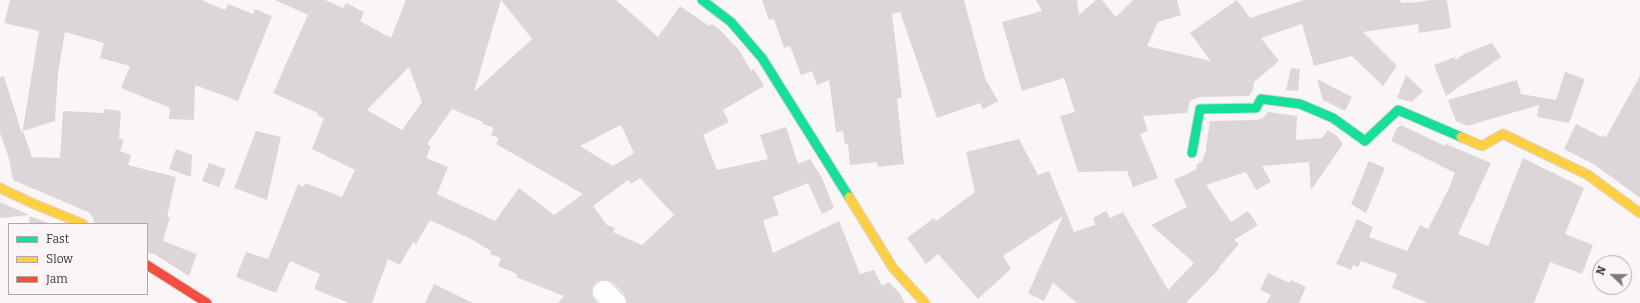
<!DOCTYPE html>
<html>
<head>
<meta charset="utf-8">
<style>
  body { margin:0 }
  #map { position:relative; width:1640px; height:303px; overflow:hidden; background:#faf6f8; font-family:Bitter,serif }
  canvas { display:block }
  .legend { position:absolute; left:8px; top:223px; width:140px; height:72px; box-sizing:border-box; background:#fbf5f7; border:1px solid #b0a7aa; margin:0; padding:5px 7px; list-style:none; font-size:12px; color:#3f3337 }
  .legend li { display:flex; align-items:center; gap:8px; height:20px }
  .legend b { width:20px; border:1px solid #b0a7aa }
  .north { position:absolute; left:1592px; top:255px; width:40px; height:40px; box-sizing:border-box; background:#fbf5f7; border:1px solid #b0a7aa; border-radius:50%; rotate:292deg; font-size:11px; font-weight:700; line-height:16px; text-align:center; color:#3f3337 }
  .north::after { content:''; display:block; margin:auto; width:14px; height:18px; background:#80777b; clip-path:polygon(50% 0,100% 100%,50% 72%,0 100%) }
</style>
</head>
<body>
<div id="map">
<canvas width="1640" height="303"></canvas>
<ul class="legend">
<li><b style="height:5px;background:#16e098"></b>Fast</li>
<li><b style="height:5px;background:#ffcf43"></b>Slow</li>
<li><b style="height:5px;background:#f24e42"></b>Jam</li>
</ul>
<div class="north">N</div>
</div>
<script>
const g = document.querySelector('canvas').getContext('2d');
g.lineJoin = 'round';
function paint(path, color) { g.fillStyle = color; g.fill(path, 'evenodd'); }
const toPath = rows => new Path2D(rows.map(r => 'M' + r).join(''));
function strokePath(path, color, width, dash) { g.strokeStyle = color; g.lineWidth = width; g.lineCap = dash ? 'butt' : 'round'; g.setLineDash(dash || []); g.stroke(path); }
paint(toPath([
  [10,0,201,0,225,10,228,4,253,14,255,9,272,16,238,101,195,85,194,120,169,119,170,108,121,88,130,66,100,58,104,43,65,32,58,73,55,121,23,131,32,157,60,158,63,111,104,113,104,109,121,111,119,138,124,140,120,151,131,155,128,165,176,177,167,217,170,217,163,241,197,254,189,276,154,254,147,253,147,224,95,224,93,217,88,212,13,180,9,159,0,133,0,77,4,76,22,134,39,31,4,23],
  [275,0,325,0,343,8,346,3,364,12,360,21,391,38,406,0,616,0,658,37,680,6,709,26,712,24,720,30,739,50,751,71,754,69,764,86,723,110,729,122,703,135,717,170,768,159,760,135,786,127,798,164,810,159,822,178,834,208,822,214,808,183,773,197,779,215,763,220,773,253,839,221,860,274,874,270,882,286,889,282,900,294,905,303,627,303,624,294,613,283,607,280,601,280,595,283,592,288,592,296,597,303,558,303,564,296,516,277,517,274,498,266,501,258,490,254,491,251,471,239,430,220,416,244,413,242,400,265,388,259,372,303,349,303,314,289,320,274,290,261,276,293,236,277,246,252,268,259,298,184,304,187,305,183,342,197,355,170,312,149,324,118,317,115,318,113,273,93,308,15],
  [501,0,532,39,474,92],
  [409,67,422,102,402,130,367,110],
  [452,109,483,122,483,124,494,128,491,135,499,138,496,144,583,194,554,215,519,188,495,221,437,194,448,167,426,158,431,146,427,144],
  [621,125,634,153,613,166,580,146],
  [640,178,674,215,642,245,613,232,615,228,607,225,593,206,628,180,631,184],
  [762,0,964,0,985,78,998,101,983,109,980,103,937,118,900,12,892,14,902,97,897,99,904,164,878,167,877,162,850,165,848,144,845,145,843,131,836,132,829,80,817,85,812,71,801,75,790,46,784,48,774,19,769,20],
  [1036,0,1077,0,1079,15,1096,0,1102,0,1116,17,1133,0,1177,0,1181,15,1158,22,1147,46,1211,61,1190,33,1237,0,1250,18,1304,0,1400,0,1401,3,1409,2,1410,3,1431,0,1447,0,1451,28,1419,33,1418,24,1363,32,1397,66,1383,86,1352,56,1314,66,1302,24,1261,38,1279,61,1254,82,1253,90,1249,96,1199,97,1190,101,1187,113,1143,116,1148,131,1140,134,1158,178,1133,187,1127,171,1078,172,1060,116,1075,112,1064,78,1022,91,1002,22,1042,11],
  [1492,43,1501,57,1446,96,1434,65,1455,57,1455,60,1464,54],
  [1291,68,1300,69,1298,91,1286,90],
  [1565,72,1585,79,1569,123,1537,117,1539,105,1467,126,1456,121,1448,100,1517,80,1521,94,1556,100],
  [1406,75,1423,91,1412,102,1397,98],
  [1640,76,1640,198,1595,165,1564,149,1576,124,1602,137,1603,135,1606,137],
  [1317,79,1352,97,1345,111,1323,100],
  [1268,112,1297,116,1296,140,1322,138,1328,130,1337,136,1343,144,1311,190,1309,162,1262,166,1271,182,1256,190,1246,172,1206,185,1231,222,1248,211,1258,225,1234,240,1239,244,1219,267,1220,268,1186,303,1077,303,1053,283,1044,301,1028,293,1063,216,1003,256,1011,269,978,299,938,254,926,264,907,238,934,218,936,221,975,192,966,152,1019,139,1038,175,1049,171,1074,232,1095,225,1093,218,1106,211,1110,218,1123,212,1168,290,1194,263,1151,225,1187,207,1174,180,1197,169,1196,165,1202,161,1205,153,1206,152,1206,147,1210,121,1257,120,1263,118],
  [1401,125,1445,146,1446,144,1491,163,1458,234,1488,246,1523,158,1584,188,1565,234,1593,245,1582,274,1550,262,1534,303,1428,303,1392,288,1397,274,1361,261,1358,267,1353,265,1351,270,1336,264,1357,219,1373,227,1369,237,1407,251,1420,225,1428,229,1449,188,1455,173,1391,141,1397,128],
  [256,131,281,137,267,200,234,188],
  [176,149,192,155,191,177,169,169],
  [1369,161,1385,168,1366,213,1351,204],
  [209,163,226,169,219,187,202,181],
  [0,202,29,215,0,218],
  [30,216,50,224,29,224],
  [1268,273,1290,283,1291,280,1306,287,1299,303,1266,303,1271,295,1260,290],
  [434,284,473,303,425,303]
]), '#ddd6d9');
const street = toPath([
  [604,292,615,303]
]);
const fast = toPath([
  [702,0,731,22,762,58,849,197],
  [1192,153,1200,109,1256,108,1261,99,1300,104,1333,118,1365,141,1398,110,1461,137]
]);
const slow = toPath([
  [1461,137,1482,146,1503,134,1588,175,1640,213],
  [0,188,34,204,83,224],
  [849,197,893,268,925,303]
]);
const jam = toPath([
  [147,265,207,303]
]);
strokePath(street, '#dbd3d6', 24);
strokePath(fast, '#dbd3d6', 11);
strokePath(slow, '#dbd3d6', 11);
strokePath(jam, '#dbd3d6', 11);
strokePath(street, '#fefefe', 22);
strokePath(fast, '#16e098', 9);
strokePath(slow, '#ffcf43', 9);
strokePath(jam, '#f24e42', 9);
</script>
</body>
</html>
